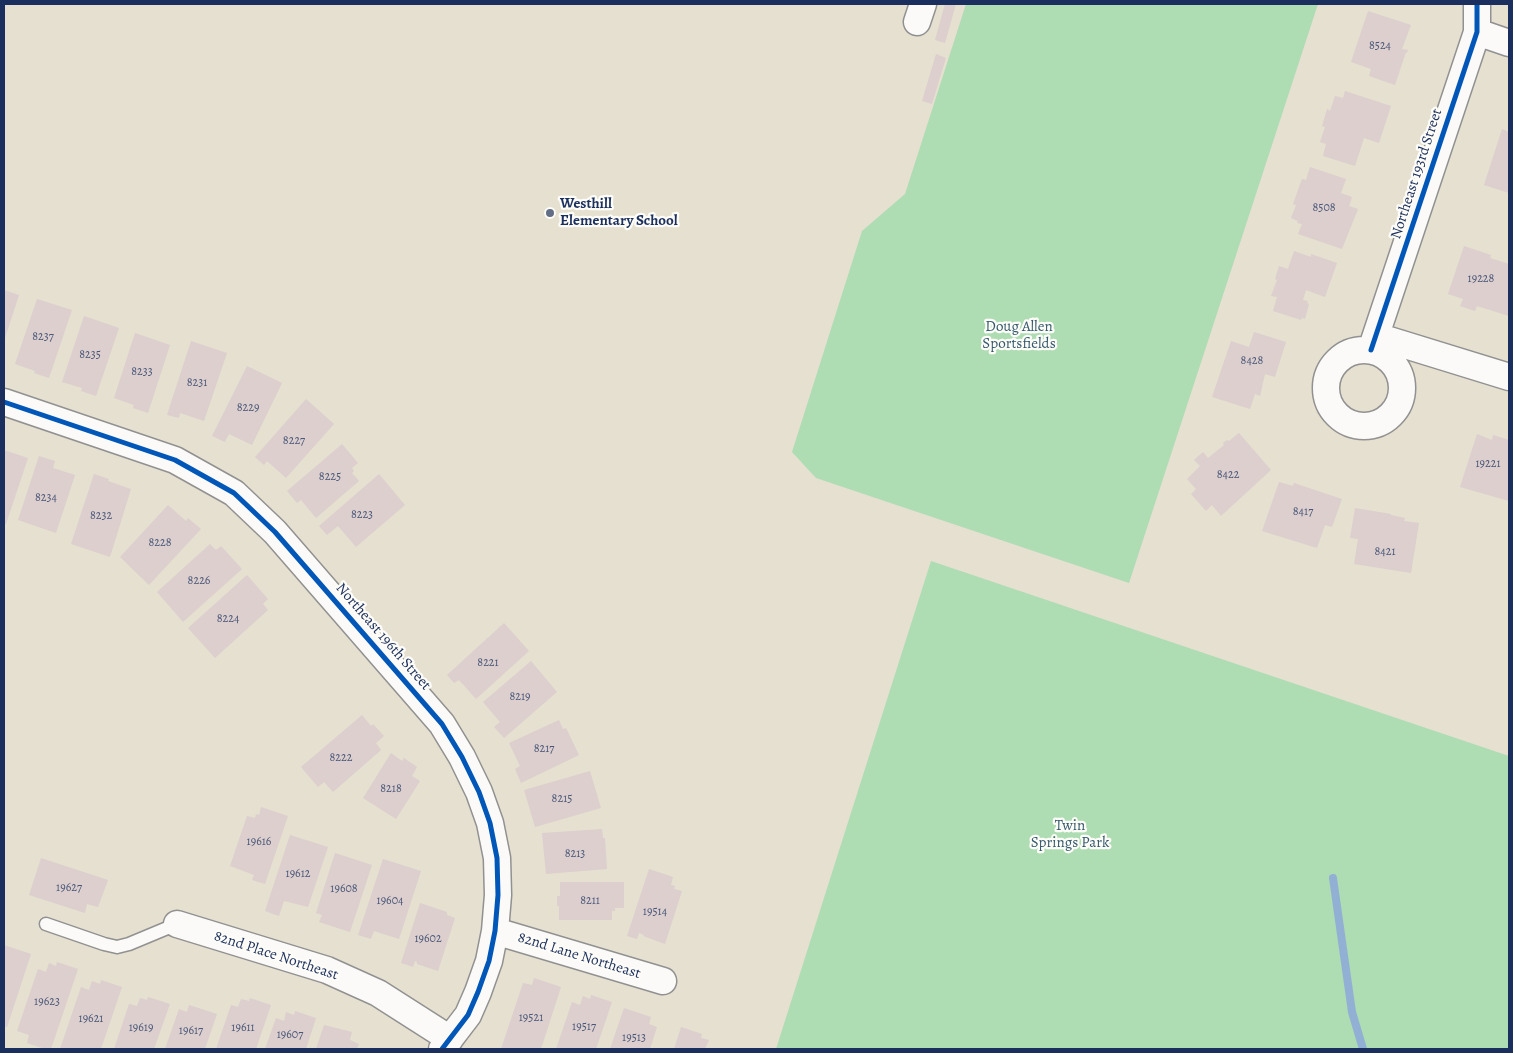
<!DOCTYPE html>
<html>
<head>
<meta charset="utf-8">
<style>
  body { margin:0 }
  #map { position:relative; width:1513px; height:1053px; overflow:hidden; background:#e5e0d0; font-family:Alegreya,serif }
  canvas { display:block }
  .frame { position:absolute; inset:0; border:5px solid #1b2f5e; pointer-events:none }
</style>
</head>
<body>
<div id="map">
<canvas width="1513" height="1053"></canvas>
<div class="frame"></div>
</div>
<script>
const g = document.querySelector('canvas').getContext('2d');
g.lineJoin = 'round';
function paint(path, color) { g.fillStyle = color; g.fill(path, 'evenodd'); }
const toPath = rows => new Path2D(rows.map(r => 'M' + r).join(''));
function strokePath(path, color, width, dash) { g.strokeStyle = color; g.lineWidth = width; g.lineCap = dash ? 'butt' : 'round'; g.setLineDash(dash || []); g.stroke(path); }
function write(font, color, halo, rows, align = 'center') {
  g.font = font + ' Alegreya,serif'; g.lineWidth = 4.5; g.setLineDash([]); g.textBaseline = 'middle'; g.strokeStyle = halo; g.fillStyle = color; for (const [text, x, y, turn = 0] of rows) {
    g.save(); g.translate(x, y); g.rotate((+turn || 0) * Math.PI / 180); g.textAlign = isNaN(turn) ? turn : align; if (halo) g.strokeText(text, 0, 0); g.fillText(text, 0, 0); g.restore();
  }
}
paint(toPath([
  [966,4,1318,4,1129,583,816,478,792,452,862,231,905,194],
  [931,561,1509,756,1509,1049,776,1049]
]), '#aedcb3');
strokePath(toPath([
  [1333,878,1352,1012,1363,1049]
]), '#92b0d4', 8);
paint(toPath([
  [945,4,956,4,945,43,935,40],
  [1368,11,1411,25,1402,49,1408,50,1407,53,1406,52,1395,85,1369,76,1371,69,1351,62],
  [936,54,946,58,932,104,922,101],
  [1345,91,1391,106,1379,143,1364,138,1355,166,1323,156,1326,144,1320,142,1325,127,1322,126,1327,109,1330,111,1335,96,1343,98],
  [1502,129,1509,132,1509,193,1484,185],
  [1310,167,1346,179,1341,193,1352,197,1349,206,1358,209,1342,249,1298,234,1302,224,1297,223,1298,221,1291,218,1296,205,1293,204,1302,179,1306,180],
  [1464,246,1491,255,1490,258,1509,264,1509,316,1477,306,1475,311,1460,306,1463,299,1448,294],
  [1294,251,1311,257,1311,254,1337,263,1325,297,1306,290,1303,300,1308,301,1307,303,1309,304,1305,319,1302,318,1301,320,1273,311,1277,297,1271,296,1277,280,1275,279,1279,266,1288,269],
  [4,290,19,295,4,341],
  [37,299,72,310,49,378,34,373,35,371,15,364],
  [84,316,119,328,96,396,81,391,82,388,62,382],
  [1254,332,1286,342,1275,377,1265,374,1260,396,1255,394,1250,409,1212,397,1231,341,1249,347],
  [135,333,170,345,148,413,133,408,134,405,114,398],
  [191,341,227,353,204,421,180,413,179,418,167,415],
  [247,366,282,383,252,445,229,434,225,442,212,436],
  [306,399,334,424,286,478,267,461,264,465,255,457],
  [1239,433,1271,470,1221,516,1212,505,1206,511,1191,494,1196,489,1187,479,1200,466,1194,460,1203,452,1208,458,1224,445,1223,443,1227,440,1229,441],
  [1477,434,1492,440,1493,435,1509,440,1509,501,1460,487],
  [342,444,358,463,352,468,354,471,352,473,359,481,316,518,301,500,297,503,287,491],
  [4,450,28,458,6,524,4,524],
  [39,456,55,461,53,468,75,475,56,533,18,520],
  [94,474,109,479,108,481,131,489,110,557,71,544],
  [379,474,405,505,356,547,338,526,327,535,319,526],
  [1279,482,1293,486,1294,483,1342,499,1332,527,1325,525,1317,548,1262,531],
  [168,505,186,521,188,518,201,529,149,585,120,557],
  [1355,508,1391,514,1391,515,1405,518,1404,521,1419,523,1411,573,1354,564,1358,539,1350,538],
  [210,544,216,550,221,546,242,569,183,622,157,592],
  [247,575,268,599,263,604,268,610,215,658,188,628],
  [504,623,529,651,476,699,459,680,454,683,447,675],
  [531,661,557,692,504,738,494,727,500,722,483,702],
  [362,715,371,726,373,724,384,736,376,743,381,750,333,792,324,782,318,787,301,767],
  [559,720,563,729,566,728,579,755,521,783,515,769,520,766,509,743],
  [391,753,402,761,404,758,417,767,412,776,420,781,396,819,363,798],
  [590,771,601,808,535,827,524,790],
  [261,807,288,816,265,884,252,880,254,875,230,866,247,816,255,818,256,814,259,815],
  [602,829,603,838,605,838,607,869,546,874,542,833],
  [290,835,328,847,308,907,284,901,279,916,265,911],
  [335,853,372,865,350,932,319,922,322,915,316,913],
  [41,858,108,880,98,907,87,904,85,913,29,895],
  [383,859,421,871,399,939,374,931,371,939,358,935],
  [649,869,673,877,671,885,675,886,674,889,682,891,665,944,643,936,644,935,639,933,637,939,627,936],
  [560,882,624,882,624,908,615,908,615,911,612,911,612,920,559,920,559,906,557,906,557,896,560,896],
  [420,903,447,912,447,915,455,918,438,971,417,964,417,962,415,961,413,967,401,963],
  [4,945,31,954,7,1027,4,1026],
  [57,962,78,969,51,1049,45,1049,27,1043,29,1035,17,1031,38,969,46,972,49,963,56,966],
  [534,978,561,987,541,1049,501,1049,523,983,532,985],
  [101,980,122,987,101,1049,60,1049,81,987,89,990,92,981,100,984],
  [591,995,612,1002,596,1049,556,1049,572,1002,580,1005,583,996,590,999],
  [148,997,170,1004,154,1049,114,1049,129,1004,137,1006,140,998,147,1000],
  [250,998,271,1005,256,1049,216,1049,231,1005,238,1007,241,999,249,1001],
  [189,1005,217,1014,205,1049,165,1049,179,1009,187,1012],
  [624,1008,651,1017,649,1024,657,1027,650,1049,610,1049],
  [295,1011,316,1018,306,1049,265,1049,276,1018,284,1021,286,1012,294,1015],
  [324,1025,352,1032,350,1040,359,1044,357,1049,316,1049],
  [681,1027,702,1034,701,1038,709,1040,705,1049,674,1049]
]), '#dccfcd');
const lane = toPath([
  [46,924,104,944,117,947,129,944,177,924]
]);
const street = toPath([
  [917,22,923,4],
  [1477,32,1509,43],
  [1376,336,1509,377],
  [1371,350,1477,32,1477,4],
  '1326 388a38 38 0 1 1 76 0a38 38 0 1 1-76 0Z',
  [4,402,175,460,234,493,275,532,442,724,462,757,479,792,490,823,497,858,498,895,495,931,489,961,478,992,468,1015,442,1049],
  [177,924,327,970,378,993,450,1039],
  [495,931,663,981]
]);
strokePath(lane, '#919191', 15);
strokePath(street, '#919191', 29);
strokePath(lane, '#fbfaf8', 12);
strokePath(street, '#fbfaf8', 26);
strokePath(toPath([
  [1371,350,1477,32,1477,4],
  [4,402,175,460,234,493,275,532,442,724,462,757,479,792,490,823,497,858,498,895,495,931,489,961,478,992,468,1015,442,1049]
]), '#0057b8', 5);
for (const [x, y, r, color] of [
  [550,213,5,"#626d86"]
]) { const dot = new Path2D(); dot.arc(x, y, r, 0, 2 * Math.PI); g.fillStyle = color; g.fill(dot); strokePath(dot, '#fdfcf7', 2); }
write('12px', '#4b577a', null, [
  ["8524",1380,46],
  ["8508",1324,208],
  ["19228",1481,279],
  ["8237",43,337],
  ["8235",90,355],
  ["8428",1252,361],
  ["8233",142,372],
  ["8231",197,383],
  ["8229",248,408],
  ["8227",294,441],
  ["19221",1488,464],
  ["8422",1228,475],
  ["8225",330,477],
  ["8234",46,498],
  ["8417",1303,512],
  ["8223",362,515],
  ["8232",101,516],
  ["8228",160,543],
  ["8421",1385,552],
  ["8226",199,581],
  ["8224",228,619],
  ["8221",488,663],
  ["8219",520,697],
  ["8217",544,749],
  ["8222",341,758],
  ["8218",391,789],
  ["8215",562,799],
  ["19616",259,842],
  ["8213",575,854],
  ["19612",298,874],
  ["19627",69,888],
  ["19608",344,889],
  ["19604",390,901],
  ["8211",590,901],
  ["19514",655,912],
  ["19602",428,939],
  ["19623",47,1002],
  ["19521",531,1018],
  ["19621",91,1019],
  ["19517",584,1027],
  ["19619",141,1028],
  ["19611",243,1028],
  ["19617",191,1031],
  ["19607",290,1035],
  ["19513",634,1038]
]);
write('15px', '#1b2f5e', '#fdfcf7', [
  ["Northeast 193rd Street",1417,174,-72],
  ["Northeast 196th Street",383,637,49],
  ["82nd Place Northeast",276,956,18],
  ["82nd Lane Northeast",579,956,17]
]);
write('bold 15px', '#1b2f5e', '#fdfcf7', [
  ["Westhill",560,204],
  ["Elementary School",560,221]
], 'left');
write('15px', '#34596e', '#fdfcf7', [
  ["Doug Allen",1019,327],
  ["Sportsfields",1019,344],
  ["Twin",1070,826],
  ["Springs Park",1070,843]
]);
</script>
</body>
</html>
